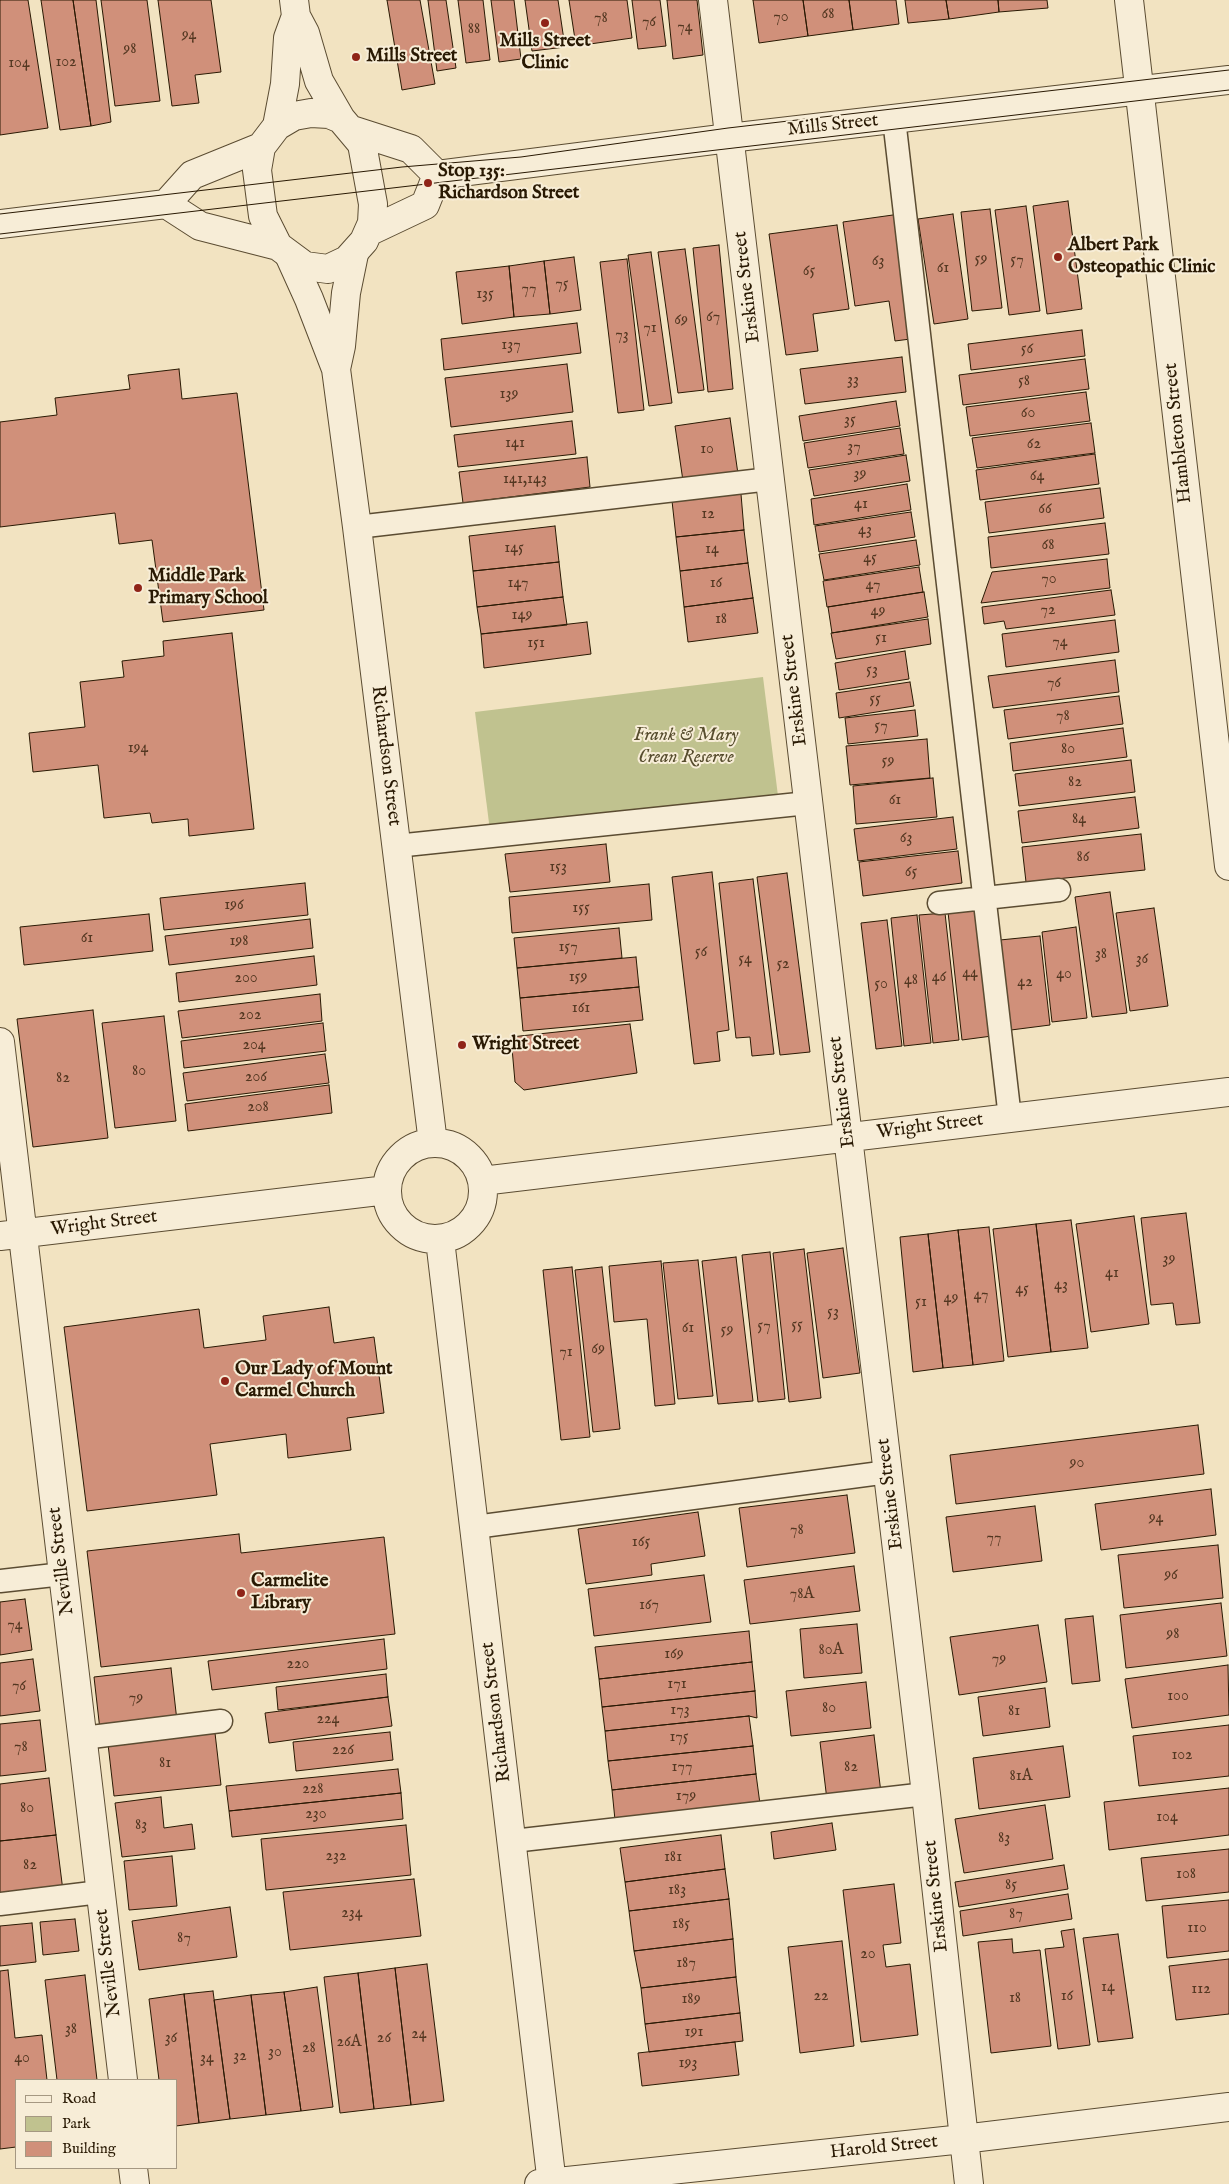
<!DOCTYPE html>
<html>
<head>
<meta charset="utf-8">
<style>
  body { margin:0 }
  #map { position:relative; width:1229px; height:2184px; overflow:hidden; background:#f2e3c1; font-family:"IM FELL English",serif }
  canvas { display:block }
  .legend { position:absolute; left:15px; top:2079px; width:162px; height:90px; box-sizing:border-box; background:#f7edd7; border:1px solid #a59882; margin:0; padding:6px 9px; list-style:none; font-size:15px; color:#291903 }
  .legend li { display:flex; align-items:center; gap:10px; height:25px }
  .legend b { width:25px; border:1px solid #a59882 }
</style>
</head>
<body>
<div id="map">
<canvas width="1229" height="2184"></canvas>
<ul class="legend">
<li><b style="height:6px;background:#f7edd7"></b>Road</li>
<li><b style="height:14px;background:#c0c28f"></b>Park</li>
<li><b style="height:14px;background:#d0907a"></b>Building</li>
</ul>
</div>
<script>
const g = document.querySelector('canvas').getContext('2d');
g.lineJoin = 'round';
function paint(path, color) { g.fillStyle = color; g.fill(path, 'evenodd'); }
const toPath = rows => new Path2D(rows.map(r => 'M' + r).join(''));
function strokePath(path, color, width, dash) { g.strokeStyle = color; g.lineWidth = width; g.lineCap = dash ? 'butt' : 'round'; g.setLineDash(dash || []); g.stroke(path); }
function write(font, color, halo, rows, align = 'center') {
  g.font = font + ' "IM FELL English",serif'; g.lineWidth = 4; g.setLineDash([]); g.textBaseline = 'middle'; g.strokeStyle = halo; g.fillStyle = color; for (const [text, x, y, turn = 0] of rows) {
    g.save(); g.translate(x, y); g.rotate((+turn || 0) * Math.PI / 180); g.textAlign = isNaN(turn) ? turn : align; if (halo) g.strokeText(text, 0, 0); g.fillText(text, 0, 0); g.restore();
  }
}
paint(toPath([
  [763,677,778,796,490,831,475,712]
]), '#c0c28f');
const building = toPath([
  [0,0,28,0,48,128,0,135,0,0],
  [41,0,73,0,91,126,60,130,41,0],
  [73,0,96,0,111,122,91,126,73,0],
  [101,0,147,0,160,101,115,106,101,0],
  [158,0,211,0,221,72,195,75,199,103,172,106,158,0],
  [387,0,420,0,435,84,402,90,387,0],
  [428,0,446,0,456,68,437,71,428,0],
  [458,0,483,0,490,60,466,63,458,0],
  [491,0,514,0,521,59,499,62,491,0],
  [525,0,558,0,565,47,532,51,525,0],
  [569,0,627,0,632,38,576,46,569,0],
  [632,0,660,0,666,46,638,49,632,0],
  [667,0,697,0,703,55,673,59,667,0],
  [753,0,803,0,808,36,759,43,753,0],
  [803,0,849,0,853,30,808,36,803,0],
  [849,0,896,0,899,24,853,30,849,0],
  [905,0,946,0,949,19,908,23,905,0],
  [946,0,998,0,999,12,949,19,946,0],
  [998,0,1047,0,1048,8,999,12,998,0],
  [1068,201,1082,309,1047,314,1033,206,1068,201],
  [1026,206,1040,311,1009,315,995,210,1026,206],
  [990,209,1002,308,972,311,961,212,990,209],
  [900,214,918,338,895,341,889,301,855,306,843,222,900,214],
  [953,214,968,319,934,324,918,219,953,214],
  [837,225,849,309,813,314,818,351,786,355,769,234,837,225],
  [719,245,733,389,708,392,693,248,719,245],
  [685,249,704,390,678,393,658,252,685,249],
  [651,252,672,403,649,406,628,255,651,252],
  [574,257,581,310,550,314,544,261,574,257],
  [627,259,644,410,618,413,600,262,627,259],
  [544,261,550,314,514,317,509,266,544,261],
  [509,266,514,317,462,324,456,272,509,266],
  [577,323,581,353,444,370,441,339,577,323],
  [1082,330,1085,356,971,370,968,344,1082,330],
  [902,357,906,392,805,404,800,369,902,357],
  [1085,359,1089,389,963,405,959,375,1085,359],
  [567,364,573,412,451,427,445,378,567,364],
  [179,369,182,399,237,393,264,610,163,622,152,540,119,544,115,513,0,527,0,422,57,415,55,398,130,389,128,375,179,369],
  [1086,392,1090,421,970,436,966,407,1086,392],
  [896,401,900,426,803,441,799,416,896,401],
  [730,418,738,474,683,481,675,426,730,418],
  [572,421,576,454,458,467,454,435,572,421],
  [1091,423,1095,453,977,468,972,438,1091,423],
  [900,428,904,454,808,468,804,443,900,428],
  [1095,454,1099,484,980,500,976,470,1095,454],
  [906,455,910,481,814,496,809,470,906,455],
  [587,457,590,487,463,503,459,472,587,457],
  [907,484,911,510,814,525,811,499,907,484],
  [1100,488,1104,518,989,533,985,502,1100,488],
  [741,494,744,530,676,537,672,501,741,494],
  [911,512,915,537,819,552,815,526,911,512],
  [1105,523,1109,554,991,568,988,537,1105,523],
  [555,526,559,562,473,571,469,536,555,526],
  [744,530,748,563,680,571,676,537,744,530],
  [916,540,920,565,824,580,819,554,916,540],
  [1107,559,1110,588,981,603,992,572,1107,559],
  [559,562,563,597,477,607,473,571,559,562],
  [748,563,753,598,684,607,680,571,748,563],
  [919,567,923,592,827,607,823,581,919,567],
  [1111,590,1115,615,1006,629,1004,621,984,624,982,607,1111,590],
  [924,592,928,617,832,633,828,607,924,592],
  [563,597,567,625,481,634,477,607,563,597],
  [753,598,758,633,688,642,684,607,753,598],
  [928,619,931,644,836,659,831,633,928,619],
  [1115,620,1119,652,1006,667,1002,634,1115,620],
  [587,622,591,654,484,668,481,634,587,622],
  [232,633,254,829,189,836,188,819,152,823,150,813,104,818,98,765,33,772,29,733,85,727,80,682,124,677,122,661,164,656,163,641,232,633],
  [905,651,909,679,839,690,835,663,905,651],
  [1115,660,1119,692,993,708,988,676,1115,660],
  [910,682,914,706,839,718,836,693,910,682],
  [1119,696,1123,724,1008,739,1004,710,1119,696],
  [915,710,918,736,848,744,845,718,915,710],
  [1123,728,1127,757,1013,771,1010,743,1123,728],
  [927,739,930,778,850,785,846,746,927,739],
  [1131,760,1135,792,1019,806,1015,774,1131,760],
  [933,778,937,817,856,824,853,786,933,778],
  [1135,797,1139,828,1022,843,1018,811,1135,797],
  [953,817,957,849,858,861,854,829,953,817],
  [1141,834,1145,870,1026,882,1022,847,1141,834],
  [606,844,610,882,510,892,505,854,606,844],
  [958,851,962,883,863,896,859,862,958,851],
  [712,872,729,1030,717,1032,720,1061,694,1064,672,877,712,872],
  [787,873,810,1052,780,1055,757,877,787,873],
  [753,879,774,1054,752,1056,750,1037,736,1038,719,883,753,879],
  [305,883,308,915,164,930,160,898,305,883],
  [649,884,652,920,512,933,509,897,649,884],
  [1110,892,1127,1013,1092,1017,1075,897,1110,892],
  [1154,908,1168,1006,1130,1011,1116,913,1154,908],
  [978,909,992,1036,962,1040,948,912,978,909],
  [945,913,959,1040,933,1043,919,915,945,913],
  [149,914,153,951,24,965,20,927,149,914],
  [917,915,931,1043,904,1046,891,918,917,915],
  [310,919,313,948,169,965,165,936,310,919],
  [887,920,902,1046,876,1049,861,923,887,920],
  [1076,927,1087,1018,1052,1022,1042,932,1076,927],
  [619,928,622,958,517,968,514,938,619,928],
  [1040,936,1050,1025,1011,1030,1000,940,1040,936],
  [314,956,317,985,179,1002,176,973,314,956],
  [636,957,639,987,520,998,517,968,636,957],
  [639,987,643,1020,523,1031,520,998,639,987],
  [320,994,322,1021,182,1038,178,1011,320,994],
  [93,1010,108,1138,33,1147,17,1019,93,1010],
  [164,1016,176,1121,115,1128,102,1023,164,1016],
  [323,1023,326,1051,184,1068,181,1041,323,1023],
  [630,1024,637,1073,524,1090,515,1082,511,1037,630,1024],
  [325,1054,329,1083,187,1101,183,1073,325,1054],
  [329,1085,332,1113,188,1131,185,1104,329,1085],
  [1186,1213,1200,1323,1176,1325,1173,1303,1151,1305,1141,1218,1186,1213],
  [1134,1216,1149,1324,1091,1332,1076,1224,1134,1216],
  [1071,1220,1088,1348,1051,1352,1036,1224,1071,1220],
  [1036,1224,1051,1352,1008,1357,993,1229,1036,1224],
  [989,1227,1004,1361,973,1365,958,1230,989,1227],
  [958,1230,973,1365,943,1368,928,1234,958,1230],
  [928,1234,943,1368,913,1372,900,1237,928,1234],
  [843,1248,860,1373,823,1378,807,1253,843,1248],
  [804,1249,821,1398,789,1402,773,1253,804,1249],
  [770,1252,785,1399,758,1402,742,1255,770,1252],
  [736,1257,753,1401,718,1404,702,1261,736,1257],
  [698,1260,713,1396,678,1399,663,1263,698,1260],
  [661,1261,675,1404,655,1406,647,1319,614,1322,609,1266,661,1261],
  [572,1267,590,1437,561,1440,543,1270,572,1267],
  [602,1267,620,1429,593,1432,575,1270,602,1267],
  [329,1307,334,1343,374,1337,384,1413,347,1418,351,1450,288,1458,286,1434,210,1444,217,1495,87,1511,64,1327,199,1309,204,1348,266,1340,263,1316,329,1307],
  [1198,1425,1204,1474,956,1504,950,1455,1198,1425],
  [1211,1489,1216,1535,1101,1550,1095,1504,1211,1489],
  [847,1495,855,1553,747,1567,739,1508,847,1495],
  [1035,1506,1042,1561,953,1572,946,1517,1035,1506],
  [698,1512,705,1556,651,1564,652,1575,586,1584,578,1529,698,1512],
  [239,1534,241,1553,384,1537,395,1634,101,1667,87,1551,239,1534],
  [1218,1545,1223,1598,1124,1608,1118,1555,1218,1545],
  [854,1566,860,1611,750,1624,744,1580,854,1566],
  [704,1575,711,1622,594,1636,588,1589,704,1575],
  [25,1599,32,1650,0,1655,0,1602,25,1599],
  [1221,1603,1227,1656,1126,1668,1120,1615,1221,1603],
  [1093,1616,1100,1681,1072,1684,1065,1619,1093,1616],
  [857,1624,862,1673,804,1678,800,1629,857,1624],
  [1038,1625,1047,1682,959,1695,950,1637,1038,1625],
  [749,1631,752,1662,599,1679,595,1647,749,1631],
  [384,1639,387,1669,212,1690,208,1661,384,1639],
  [33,1659,40,1711,0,1716,0,1663,33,1659],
  [752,1662,755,1691,602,1707,599,1679,752,1662],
  [1228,1665,1229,1715,1132,1728,1125,1679,1228,1665],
  [171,1668,177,1721,100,1730,94,1677,171,1668],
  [386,1674,388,1697,278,1710,276,1687,386,1674],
  [866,1682,871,1728,791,1736,786,1691,866,1682],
  [1045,1688,1050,1727,983,1736,978,1697,1045,1688],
  [755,1691,757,1718,749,1716,605,1731,602,1707,755,1691],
  [388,1697,392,1726,269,1743,265,1713,388,1697],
  [749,1716,753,1746,608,1761,605,1731,749,1716],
  [40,1720,46,1771,0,1776,0,1724,40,1720],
  [1229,1725,1229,1776,1139,1786,1133,1736,1229,1725],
  [390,1732,393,1760,296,1771,293,1742,390,1732],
  [215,1733,221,1785,114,1796,108,1744,215,1733],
  [874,1735,881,1793,827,1800,820,1742,874,1735],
  [753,1746,756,1774,612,1790,608,1761,753,1746],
  [1063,1746,1070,1797,979,1809,973,1758,1063,1746],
  [398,1769,401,1793,229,1811,226,1786,398,1769],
  [756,1774,760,1804,615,1820,612,1790,756,1774],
  [49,1778,56,1835,0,1841,0,1784,49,1778],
  [1229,1788,1229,1835,1109,1850,1104,1802,1229,1788],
  [401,1793,403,1819,232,1837,229,1811,401,1793],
  [161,1797,164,1828,192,1824,195,1849,122,1857,115,1803,161,1797],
  [1045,1805,1053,1859,964,1873,955,1819,1045,1805],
  [832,1823,836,1850,774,1859,771,1832,832,1823],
  [406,1825,411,1875,266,1890,261,1839,406,1825],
  [56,1835,63,1891,0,1899,0,1841,56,1835],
  [721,1835,725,1869,625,1882,620,1848,721,1835],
  [1229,1849,1229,1892,1146,1901,1141,1858,1229,1849],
  [172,1856,177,1906,129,1910,124,1861,172,1856],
  [1064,1865,1068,1889,959,1907,955,1882,1064,1865],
  [725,1869,729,1899,629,1911,625,1882,725,1869],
  [414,1879,421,1936,290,1950,283,1892,414,1879],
  [894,1884,901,1943,883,1945,886,1967,910,1964,918,2035,861,2042,843,1890,894,1884],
  [1068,1894,1072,1919,963,1936,960,1911,1068,1894],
  [729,1899,733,1939,634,1951,629,1911,729,1899],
  [1229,1900,1229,1951,1167,1958,1162,1906,1229,1900],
  [230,1907,237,1957,139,1970,132,1921,230,1907],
  [75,1919,79,1951,43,1955,40,1922,75,1919],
  [32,1923,36,1962,0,1966,0,1926,32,1923],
  [1074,1929,1090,2045,1058,2049,1045,1949,1064,1947,1061,1931,1074,1929],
  [1118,1934,1133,2038,1098,2042,1083,1938,1118,1934],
  [733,1939,736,1977,641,1988,634,1951,733,1939],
  [1012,1939,1013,1953,1040,1950,1051,2046,991,2053,978,1942,1012,1939],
  [842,1941,854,2046,800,2053,788,1947,842,1941],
  [1229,1959,1229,2014,1176,2020,1169,1966,1229,1959],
  [427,1964,444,2101,411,2105,395,1968,427,1964],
  [395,1968,411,2105,374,2109,358,1973,395,1968],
  [8,1970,15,2038,42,2035,47,2080,16,2080,16,2147,0,2149,0,1971,8,1970],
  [358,1973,374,2109,340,2113,324,1977,358,1973],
  [85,1975,97,2080,57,2080,45,1980,85,1975],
  [736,1977,740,2013,645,2024,641,1988,736,1977],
  [317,1987,333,2107,301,2111,284,1992,317,1987],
  [213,1991,230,2119,199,2123,184,1994,213,1991],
  [284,1992,301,2111,266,2115,251,1995,284,1992],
  [184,1994,199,2123,176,2126,176,2080,159,2080,149,1999,184,1994],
  [251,1995,266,2115,230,2119,214,2000,251,1995],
  [740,2013,743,2041,649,2052,645,2024,740,2013],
  [735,2042,739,2075,642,2086,638,2053,735,2042]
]);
paint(building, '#d0907a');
strokePath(building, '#291903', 1);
const service = toPath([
  [894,119,1010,1118],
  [357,527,770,479],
  [396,846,808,803],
  [939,903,1059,890],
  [475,1527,888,1472],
  [0,1581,63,1574],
  [83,1738,221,1721],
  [513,1841,926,1794],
  [0,1904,100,1892]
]);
const minor = toPath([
  [713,0,926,1794,969,2184],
  [1129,0,1229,866],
  [290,257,309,299,336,369,357,527,433,1143],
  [336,369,341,346,346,293,354,254],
  [0,1042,123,2080],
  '387 1191a48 48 0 1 1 96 0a48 48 0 1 1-96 0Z',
  [482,1181,1229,1092],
  [0,1236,387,1190],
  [440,1240,552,2184],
  [133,2168,135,2184],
  [539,2184,963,2139,1229,2107]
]);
const tertiary = toPath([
  [294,0,296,16,305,33,319,81,341,119],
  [311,113,329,114,341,119,362,144,373,204,372,223,364,241,347,260,328,269,305,266,278,246,263,216,257,170,261,147,277,126,294,116,311,113],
  [277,126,285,84,288,38,296,16],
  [352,130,411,149,437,175],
  [437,175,729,138,1229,80],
  [166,204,200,226,278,246],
  [0,224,166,204,192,175,261,147],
  [368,232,425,205,437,175]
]);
strokePath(service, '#5b4c32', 25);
strokePath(minor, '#5b4c32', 30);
strokePath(tertiary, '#5b4c32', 30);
strokePath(service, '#f7edd7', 22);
strokePath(minor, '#f7edd7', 28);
strokePath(tertiary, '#f7edd7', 28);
strokePath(toPath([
  [0,214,402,167,521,157,728,128,1229,70],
  [0,234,1229,90]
]), '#291903', 1);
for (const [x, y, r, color] of [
  [545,23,5,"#8f2418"],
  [356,57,5,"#8f2418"],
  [428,183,5,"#8f2418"],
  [1058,257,5,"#8f2418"],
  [138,588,5,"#8f2418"],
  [462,1045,5,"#8f2418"],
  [225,1381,5,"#8f2418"],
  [241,1593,5,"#8f2418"]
]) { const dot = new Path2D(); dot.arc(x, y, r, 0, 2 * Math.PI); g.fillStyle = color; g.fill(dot); strokePath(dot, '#f7edd7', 2); }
write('16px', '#533721', null, [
  ["68",828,15],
  ["70",781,18],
  ["78",601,19],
  ["76",649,23],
  ["74",685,28],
  ["88",474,30],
  ["94",189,36],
  ["98",130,50],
  ["102",66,63],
  ["104",19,64],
  ["59",981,260],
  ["57",1017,261],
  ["63",878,262],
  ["61",943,269],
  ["65",809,272],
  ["75",562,285],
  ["77",529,290],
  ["135",485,295],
  ["67",713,318],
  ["69",681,321],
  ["71",650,329],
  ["73",622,336],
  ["137",511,346],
  ["56",1027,350],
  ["33",853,381],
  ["58",1024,382],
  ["139",509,395],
  ["60",1028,414],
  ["35",850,421],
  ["141",515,444],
  ["62",1034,445],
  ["37",854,448],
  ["10",707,450],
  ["39",860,475],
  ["64",1037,477],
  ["141,143",525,480],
  ["41",861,505],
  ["66",1045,510],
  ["12",708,515],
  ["43",865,531],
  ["68",1048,546],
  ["145",514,549],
  ["14",712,550],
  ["45",870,559],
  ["70",1049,580],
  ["147",518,584],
  ["16",716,584],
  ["47",873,586],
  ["72",1048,611],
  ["49",878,612],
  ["149",522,616],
  ["18",721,620],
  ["51",881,639],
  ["74",1060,643],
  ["151",536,644],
  ["53",872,671],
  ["76",1054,684],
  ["55",875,700],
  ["78",1063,717],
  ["57",881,727],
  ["194",138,749],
  ["80",1068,750],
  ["59",888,762],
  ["82",1075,783],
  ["61",895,801],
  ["84",1079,820],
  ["63",906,839],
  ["86",1083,858],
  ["153",558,868],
  ["65",911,873],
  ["196",234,906],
  ["155",581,909],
  ["61",87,939],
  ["198",239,942],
  ["157",568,948],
  ["56",701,953],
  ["38",1101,955],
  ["54",745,960],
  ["36",1142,960],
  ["52",783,965],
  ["44",970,974],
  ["40",1064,975],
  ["159",578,978],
  ["46",939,978],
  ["200",246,979],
  ["48",911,981],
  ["42",1025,983],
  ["50",881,985],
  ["161",581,1009],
  ["202",250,1016],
  ["204",254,1046],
  ["80",139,1072],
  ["206",256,1078],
  ["82",63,1079],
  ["208",258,1108],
  ["39",1169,1260],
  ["41",1112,1274],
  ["43",1061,1286],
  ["45",1022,1290],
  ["47",981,1296],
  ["49",951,1299],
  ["51",921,1303],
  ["53",833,1313],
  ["55",797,1326],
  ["57",764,1327],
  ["61",688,1329],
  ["59",727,1331],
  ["69",598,1350],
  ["71",566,1353],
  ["90",1077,1464],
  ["94",1156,1519],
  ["78",797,1531],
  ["77",994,1539],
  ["165",641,1543],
  ["96",1171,1576],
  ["78A",802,1595],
  ["167",649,1606],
  ["74",15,1626],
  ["98",1173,1635],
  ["80A",831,1651],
  ["169",674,1655],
  ["79",999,1660],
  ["220",298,1665],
  ["171",677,1685],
  ["76",19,1687],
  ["100",1178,1697],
  ["79",136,1699],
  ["80",829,1709],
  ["173",680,1711],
  ["81",1014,1712],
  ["224",328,1720],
  ["175",679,1738],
  ["78",21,1748],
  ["226",343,1751],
  ["102",1182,1756],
  ["81",165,1764],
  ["177",682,1768],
  ["82",851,1768],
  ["81A",1021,1777],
  ["228",313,1790],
  ["179",686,1797],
  ["80",27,1809],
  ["230",316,1815],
  ["104",1167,1818],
  ["83",141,1826],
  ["83",1004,1839],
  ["232",336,1857],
  ["181",673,1858],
  ["82",30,1866],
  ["108",1186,1875],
  ["85",1011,1886],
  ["183",677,1891],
  ["234",352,1914],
  ["87",1016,1915],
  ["185",681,1925],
  ["110",1197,1929],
  ["87",184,1939],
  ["20",868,1955],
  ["187",686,1964],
  ["14",1108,1988],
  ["112",1201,1990],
  ["22",821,1997],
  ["16",1067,1997],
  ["18",1015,1999],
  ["189",691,2000],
  ["38",71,2030],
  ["191",694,2033],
  ["24",419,2035],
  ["36",171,2039],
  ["26",384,2039],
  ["26A",349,2043],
  ["28",309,2049],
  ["30",275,2053],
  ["32",240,2057],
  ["40",22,2059],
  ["34",207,2059],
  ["193",688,2064]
]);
write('bold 19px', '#291903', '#f7edd7', [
  ["Mills Street",545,42,"center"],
  ["Clinic",545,64,"center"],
  ["Mills Street",366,57],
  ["Stop 135:",438,172],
  ["Richardson Street",438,194],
  ["Albert Park",1068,246],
  ["Osteopathic Clinic",1068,268],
  ["Middle Park",148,577],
  ["Primary School",148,599],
  ["Wright Street",472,1045],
  ["Our Lady of Mount",235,1370],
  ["Carmel Church",235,1392],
  ["Carmelite",251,1582],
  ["Library",251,1604]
], 'left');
write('19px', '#291903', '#f7edd7', [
  ["Mills Street",833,126,-6],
  ["Erskine Street",748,287,-97],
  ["Hambleton Street",1179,433,-96],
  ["Erskine Street",795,690,-97],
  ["Richardson Street",385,756,83],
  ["Erskine Street",843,1092,-97],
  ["Wright Street",930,1127,-7],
  ["Wright Street",104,1224,-7],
  ["Erskine Street",891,1494,-97],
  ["Neville Street",62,1561,-97],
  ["Richardson Street",497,1712,-97],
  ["Erskine Street",937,1896,-96],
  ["Neville Street",109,1963,-97],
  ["Harold Street",884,2148,-6]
]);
write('italic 19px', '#564c2d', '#f7edd7', [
  ["Frank & Mary",686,736],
  ["Crean Reserve",686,758]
]);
</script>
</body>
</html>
